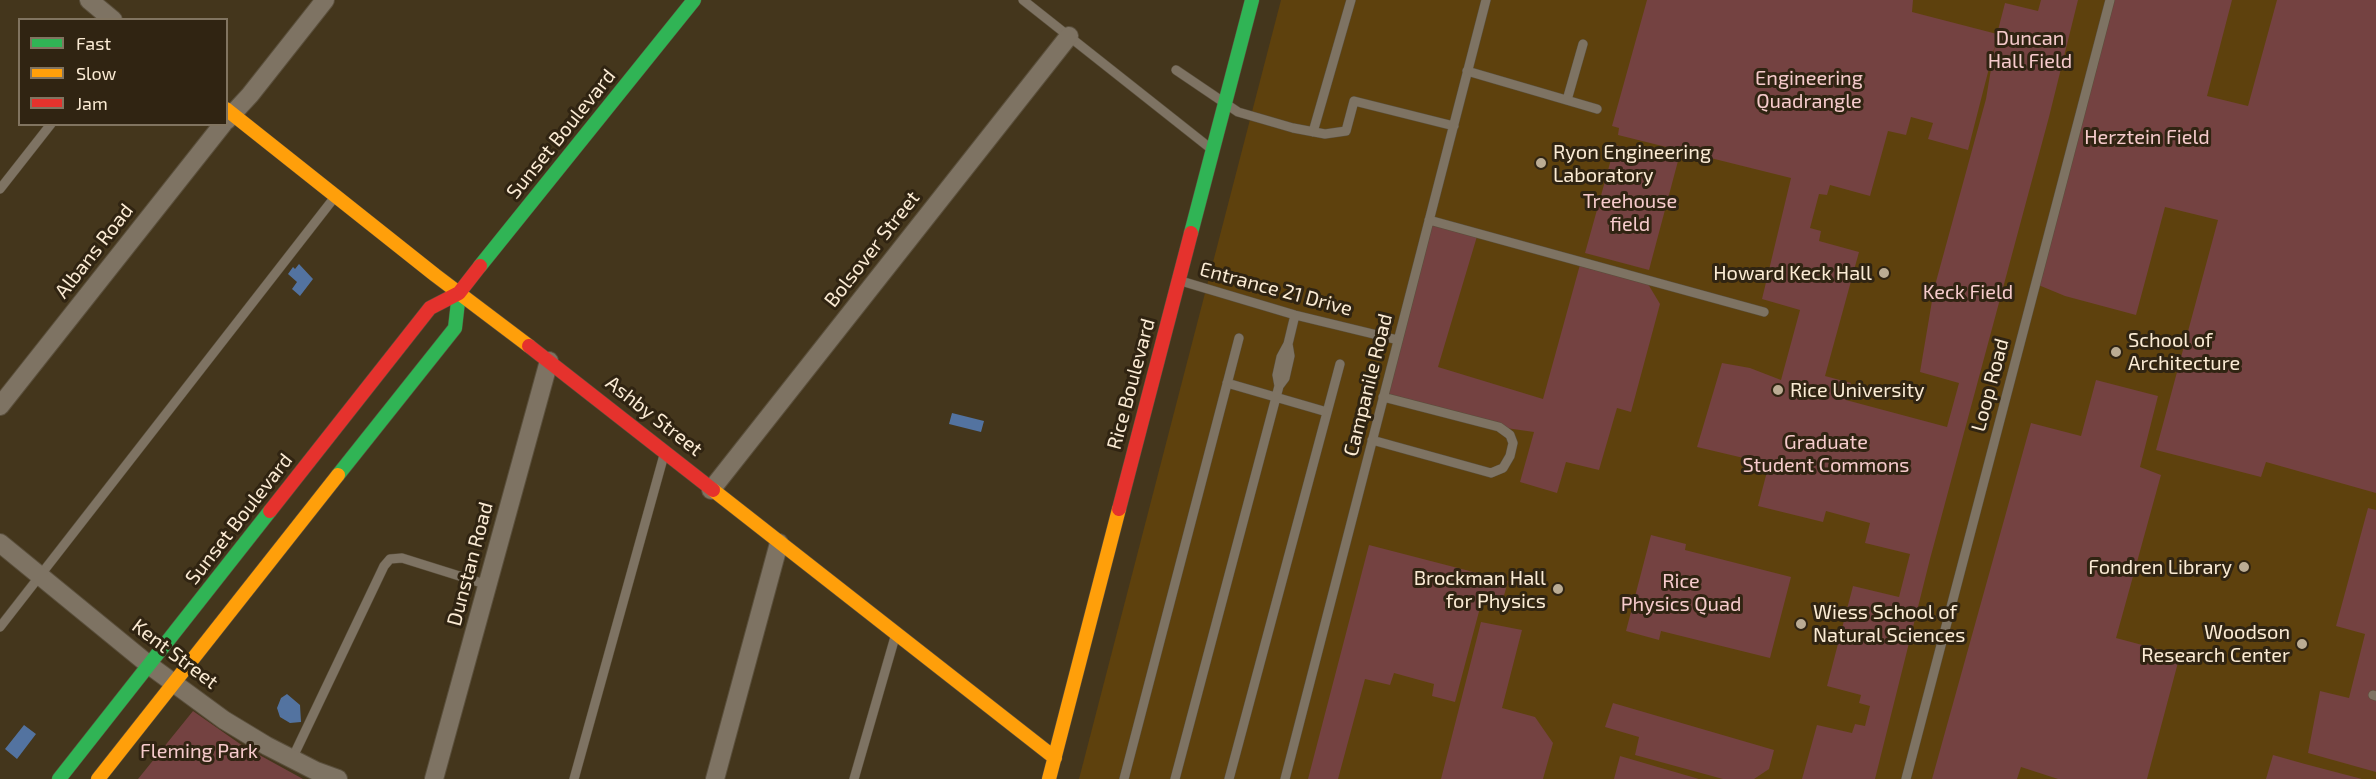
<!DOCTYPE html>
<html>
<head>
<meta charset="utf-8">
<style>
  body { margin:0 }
  #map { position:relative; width:2376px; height:779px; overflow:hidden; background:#44361c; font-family:"Exo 2",sans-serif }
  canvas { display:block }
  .legend { position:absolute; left:18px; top:18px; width:210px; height:108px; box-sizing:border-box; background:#302412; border:2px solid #817460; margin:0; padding:8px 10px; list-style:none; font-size:18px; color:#fbebd4 }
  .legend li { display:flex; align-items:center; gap:12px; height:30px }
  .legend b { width:30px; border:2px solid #817460 }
</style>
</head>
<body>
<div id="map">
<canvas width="2376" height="779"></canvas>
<ul class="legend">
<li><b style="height:8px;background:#30b455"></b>Fast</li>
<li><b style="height:8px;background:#ff9f0a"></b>Slow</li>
<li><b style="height:8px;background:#e5322d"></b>Jam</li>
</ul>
</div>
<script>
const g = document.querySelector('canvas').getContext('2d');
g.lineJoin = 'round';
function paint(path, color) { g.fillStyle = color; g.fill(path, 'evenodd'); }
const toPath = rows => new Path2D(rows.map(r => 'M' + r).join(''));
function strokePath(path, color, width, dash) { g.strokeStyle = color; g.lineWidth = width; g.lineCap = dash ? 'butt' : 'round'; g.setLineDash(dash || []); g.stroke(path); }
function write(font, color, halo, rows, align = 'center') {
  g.font = font + ' "Exo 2",sans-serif'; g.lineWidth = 6; g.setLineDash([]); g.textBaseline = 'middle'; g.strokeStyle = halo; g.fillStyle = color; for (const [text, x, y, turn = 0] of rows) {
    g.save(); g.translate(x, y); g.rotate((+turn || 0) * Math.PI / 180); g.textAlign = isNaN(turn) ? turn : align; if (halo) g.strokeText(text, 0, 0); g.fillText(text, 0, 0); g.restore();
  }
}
paint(toPath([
  [1281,0,2376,0,2376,779,1079,779]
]), '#5e410d');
paint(toPath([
  [1647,0,1913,0,1912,12,1997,34,2005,3,2038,11,2041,0,2078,0,2049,117,1930,559,1875,779,1802,779,1817,725,1852,733,1855,724,1865,726,1870,706,1859,703,1861,695,1827,686,1853,586,1899,597,1910,554,1865,543,1870,523,1826,511,1823,522,1758,506,1769,464,1697,447,1722,363,1750,368,1781,380,1800,310,1762,299,1791,178,1618,135,1619,128,1612,126],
  [1995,45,1986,99,1934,289,1920,372,1959,383,1947,427,1846,400,1851,383,1825,376,1859,252,1819,241,1821,231,1810,228,1819,194,1827,195,1830,185,1870,196,1888,131,1906,135,1911,117,1933,123,1928,139,1968,150],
  [2109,0,2232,0,2207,96,2248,106,2277,0,2376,0,2376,493,2266,462,2261,477,2156,450,2218,220,2165,207,2136,315,2065,296,2036,284],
  [1615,145,1678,161,1649,270,1585,253],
  [1429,220,1478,233,1438,367,1543,399,1581,261,1645,279,1660,304,1631,412,1617,408,1599,470,1566,462,1557,493,1520,482,1534,432,1499,427,1383,397],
  [2096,380,2158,396,2140,467,2161,475,2116,638,2180,655,2147,779,2058,779,2021,767,2017,779,1932,779,2031,423,2081,436],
  [2368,508,2376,510,2376,772,2308,753,2320,691,2349,698,2365,634,2336,626],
  [1651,535,1686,544,1685,550,1791,577,1770,658,1661,631,1659,640,1626,631],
  [1369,545,1508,581,1502,603,1481,604,1455,702,1432,696,1434,684,1394,673,1390,685,1365,679,1338,779,1308,779],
  [1481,622,1522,630,1502,708,1535,717,1553,743,1543,779,1441,779],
  [1613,703,1774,750,1769,769,1754,779,1723,779,1635,755,1639,737,1605,727],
  [193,711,243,746,303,779,138,779],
  [2273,755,2305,764,2362,779,2266,779],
  [1620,756,1699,779,1614,779]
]), '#744241');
paint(toPath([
  [299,264,313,279,300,296,292,289,297,282,288,274,293,267,295,269],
  [952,413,984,421,981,432,949,424],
  [287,694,300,705,301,722,290,723,280,717,277,708,281,698],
  [24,725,36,734,17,759,5,749]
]), '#5373a0');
const lane = toPath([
  [1023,0,1210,148],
  [1176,70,1238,112,1293,128,1325,134,1346,131,1354,101,1454,126],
  [1467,71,1597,109],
  [1567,100,1583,44],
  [1313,132,1351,0],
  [0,189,51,124],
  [1429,220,1764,312],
  [1181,281,1295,315,1398,340],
  [1227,383,1327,412],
  [1279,386,1277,375,1281,357,1288,344,1295,315],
  [1372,440,1491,473,1503,468,1510,456,1513,443,1510,435,1499,427,1383,397],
  [0,627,334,198],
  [2373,695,2376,696],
  [292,759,384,566,390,559,402,558,488,585],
  [574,779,664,455],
  [854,779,895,637],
  [1124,779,1239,338],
  [1175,779,1279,386,1285,378,1290,356,1288,344],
  [1229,779,1340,364],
  [1285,779,1486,0],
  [1906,779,2110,0]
]);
const street = toPath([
  [89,0,113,20],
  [226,121,250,95,325,0],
  [0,406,223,124],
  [711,490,1069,36],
  [0,543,149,665,224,720,267,746,316,771,338,779],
  [434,779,549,361],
  [715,779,779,543]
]);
const fast = toPath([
  [1191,233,1252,0],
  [480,266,694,0],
  [338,475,455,328,459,293],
  [59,779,270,511]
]);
const slow = toPath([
  [226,109,435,275,529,346],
  [713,490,1055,758],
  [98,779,338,475],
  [1049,779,1119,509]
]);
const jam = toPath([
  [529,346,713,490],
  [1119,509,1191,233],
  [270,511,430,308,459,293,480,266]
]);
strokePath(lane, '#5a4f3c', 10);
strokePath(street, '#5a4f3c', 20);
strokePath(fast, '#5a4f3c', 15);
strokePath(slow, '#5a4f3c', 15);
strokePath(jam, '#5a4f3c', 15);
strokePath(lane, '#7e7363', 9);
strokePath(street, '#7e7363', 18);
strokePath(fast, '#30b455', 14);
strokePath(slow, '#ff9f0a', 14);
strokePath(jam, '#e5322d', 14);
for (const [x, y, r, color] of [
  [1541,163,6,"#bbac94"],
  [1884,273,6,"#bbac94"],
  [2116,352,6,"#bbac94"],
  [1778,390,6,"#bbac94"],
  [2244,567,6,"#bbac94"],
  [1558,589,6,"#bbac94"],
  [1801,624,6,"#bbac94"],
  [2302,644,6,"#bbac94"]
]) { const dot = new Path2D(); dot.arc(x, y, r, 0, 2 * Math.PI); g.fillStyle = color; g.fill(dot); strokePath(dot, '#302412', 2); }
write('20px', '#f6cbcc', '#302412', [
  ["Duncan",2030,38],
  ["Hall Field",2030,61],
  ["Engineering",1809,78],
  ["Quadrangle",1809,101],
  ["Herztein Field",2147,137],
  ["Treehouse",1630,201],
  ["field",1630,224],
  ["Keck Field",1968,292],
  ["Graduate",1826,442],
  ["Student Commons",1826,465],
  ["Rice",1681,581],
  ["Physics Quad",1681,604],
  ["Fleming Park",199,751]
]);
write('20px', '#fbebd4', '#302412', [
  ["Sunset Boulevard",561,134,-51],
  ["Bolsover Street",872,249,-52],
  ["Albans Road",94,251,-52],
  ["Entrance 21 Drive",1276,289,15],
  ["Rice Boulevard",1131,384,-75],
  ["Campanile Road",1368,385,-76],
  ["Loop Road",1990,385,-75],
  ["Ashby Street",654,416,38],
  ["Sunset Boulevard",239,519,-52],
  ["Dunstan Road",470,564,-75],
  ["Kent Street",175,654,37]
]);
write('20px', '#fbebd4', '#302412', [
  ["Ryon Engineering",1553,152],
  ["Laboratory",1553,175],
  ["Howard Keck Hall",1872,273,"right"],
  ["School of",2128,340],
  ["Architecture",2128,363],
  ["Rice University",1790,390],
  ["Fondren Library",2232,567,"right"],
  ["Brockman Hall",1546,578,"right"],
  ["for Physics",1546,601,"right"],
  ["Wiess School of",1813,612],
  ["Natural Sciences",1813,635],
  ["Woodson",2290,632,"right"],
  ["Research Center",2290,655,"right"]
], 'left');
</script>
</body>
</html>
